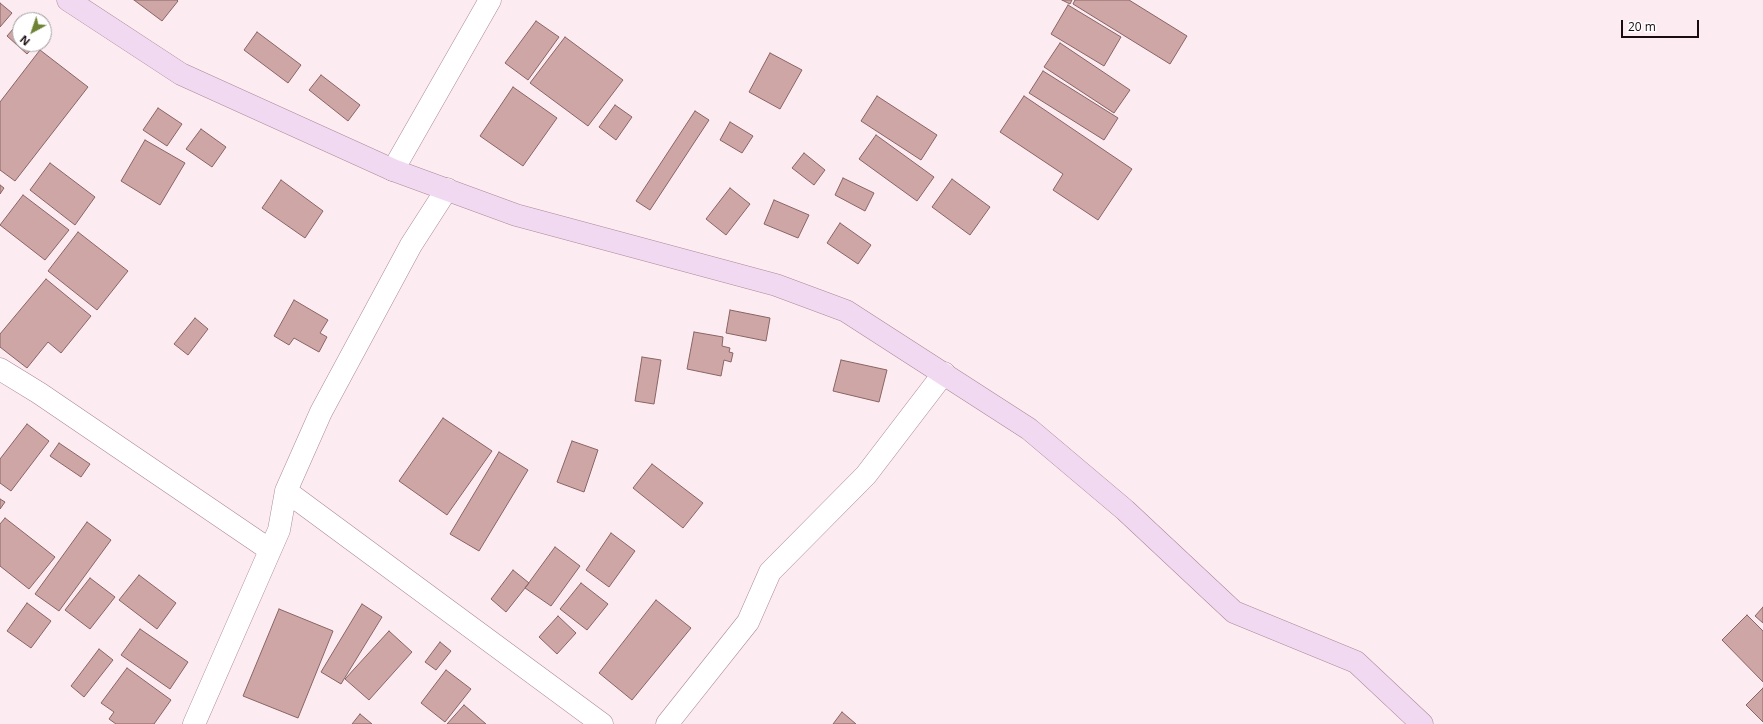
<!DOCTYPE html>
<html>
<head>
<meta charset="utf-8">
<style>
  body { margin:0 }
  #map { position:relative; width:1763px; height:724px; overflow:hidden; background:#fcebf1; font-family:"Open Sans",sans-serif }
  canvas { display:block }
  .north { position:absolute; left:12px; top:12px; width:40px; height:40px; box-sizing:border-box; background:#fff; border:1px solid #a39ea0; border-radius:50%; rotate:220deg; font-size:11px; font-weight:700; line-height:16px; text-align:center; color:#190c11 }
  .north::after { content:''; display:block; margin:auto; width:14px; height:18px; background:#6e8233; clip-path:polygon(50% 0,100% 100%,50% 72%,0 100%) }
  .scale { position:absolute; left:1621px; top:20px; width:78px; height:18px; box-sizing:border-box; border:2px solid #190c11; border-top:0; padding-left:5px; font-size:12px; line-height:14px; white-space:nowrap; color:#190c11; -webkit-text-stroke:3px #fff; paint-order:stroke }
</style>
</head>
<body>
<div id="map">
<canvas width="1763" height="724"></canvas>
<div class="north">N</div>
<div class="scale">20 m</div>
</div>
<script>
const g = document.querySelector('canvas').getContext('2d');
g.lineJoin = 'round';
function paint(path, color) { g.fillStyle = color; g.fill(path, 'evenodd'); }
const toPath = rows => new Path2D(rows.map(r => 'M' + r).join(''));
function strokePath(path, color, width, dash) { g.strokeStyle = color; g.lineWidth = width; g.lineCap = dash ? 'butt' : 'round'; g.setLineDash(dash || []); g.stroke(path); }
const building = toPath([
  [134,0,177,0,178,1,162,21,134,0],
  [1062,0,1072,0,1070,4,1062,0],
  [1075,0,1129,0,1187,36,1170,64,1073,4,1075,0],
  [0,3,12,13,0,27,0,3],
  [1068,5,1121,37,1104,66,1051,34,1068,5],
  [20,21,20,44,36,44,27,54,7,36,20,21],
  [536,21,559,37,528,80,505,63,536,21],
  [257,32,301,65,288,83,244,50,257,32],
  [565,37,623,80,588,126,530,83,565,37],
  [1060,43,1130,90,1114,113,1044,67,1060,43],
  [40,50,88,87,15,181,0,170,0,102,40,50],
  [770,53,802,70,780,109,749,92,770,53],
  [1043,71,1118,118,1104,140,1029,93,1043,71],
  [321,75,360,105,348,121,309,90,321,75],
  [513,87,557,118,523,166,480,136,513,87],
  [877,96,937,135,921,160,861,121,877,96],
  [1024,96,1132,169,1098,220,1053,190,1063,174,1000,132,1024,96],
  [615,105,632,117,616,140,599,127,615,105],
  [158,108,182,124,167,146,143,130,158,108],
  [695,111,709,120,650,210,636,201,695,111],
  [730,122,753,136,742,153,720,140,730,122],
  [201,129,226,147,212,167,186,149,201,129],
  [876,135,934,177,917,201,859,159,876,135],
  [145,140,185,163,160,205,121,181,145,140],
  [804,153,825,170,814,185,792,168,804,153],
  [50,163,95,197,75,225,30,190,50,163],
  [843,178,874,193,865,211,835,195,843,178],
  [952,179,990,207,970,235,932,207,952,179],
  [281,180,323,211,305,238,262,208,281,180],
  [0,185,4,188,0,194,0,185],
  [730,188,750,204,726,235,706,219,730,188],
  [23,195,69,230,45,260,0,225,23,195],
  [774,200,809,215,798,238,764,224,774,200],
  [840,223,871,245,858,264,827,243,840,223],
  [78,232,128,271,97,310,48,271,78,232],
  [46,279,91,316,61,353,48,342,27,368,0,347,0,334,46,279],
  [294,300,328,320,320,333,327,337,319,352,294,338,289,345,274,336,294,300],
  [730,310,770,318,766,341,726,333,730,310],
  [195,318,208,329,188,355,174,344,195,318],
  [694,332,723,337,722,346,730,348,729,352,733,353,731,362,724,360,721,376,687,369,694,332],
  [642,357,661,360,654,404,635,401,642,357],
  [841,360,887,370,879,402,833,391,841,360],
  [443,418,492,451,447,515,399,481,443,418],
  [27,424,49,441,11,491,0,483,0,459,27,424],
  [572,441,598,450,584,492,557,482,572,441],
  [59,443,90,464,81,477,50,456,59,443],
  [499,452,528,470,479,551,450,534,499,452],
  [652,464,703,503,683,528,633,488,652,464],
  [0,499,5,502,0,509,0,499],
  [5,518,55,557,29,589,0,566,0,524,5,518],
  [87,522,111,540,59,611,35,594,87,522],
  [611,533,635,551,609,587,586,570,611,533],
  [555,547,580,566,551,606,525,588,555,547],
  [513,570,529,583,506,612,491,599,513,570],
  [139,575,176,603,157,629,119,600,139,575],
  [90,578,115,597,90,629,65,610,90,578],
  [581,583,608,604,587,630,560,609,581,583],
  [656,600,691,628,632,700,599,673,656,600],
  [27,603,51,621,31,648,7,631,27,603],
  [362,604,382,617,341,684,321,672,362,604],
  [1763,607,1763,623,1755,616,1763,607],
  [279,609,333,631,298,718,243,696,279,609],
  [1747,615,1763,631,1763,682,1722,640,1747,615],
  [558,616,576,633,557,654,539,637,558,616],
  [140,629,188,662,170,689,121,655,140,629],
  [389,631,412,652,369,700,345,679,389,631],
  [440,642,451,651,436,670,425,662,440,642],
  [99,649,113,660,84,697,71,686,99,649],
  [127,668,171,700,154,724,116,724,109,719,114,712,101,703,127,668],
  [446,670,471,689,445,722,421,703,446,670],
  [1763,688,1763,722,1746,705,1763,688],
  [464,705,486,724,447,724,464,705],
  [842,712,856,724,833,724,842,712],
  [360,714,372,724,352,724,360,714]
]);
paint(building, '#cfa6a6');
strokePath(building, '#896464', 1);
const street = toPath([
  [393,170,490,0],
  [0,369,39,393,270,550],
  [286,491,602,724],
  [194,724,279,530,286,491,321,412,411,245,447,189],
  [667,724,748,622,770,572,866,475,944,373]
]);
const secondary = toPath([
  [68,0,181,74,393,170,516,215,776,285,846,311,1029,429,1125,510,1234,612,1356,662,1422,724]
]);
strokePath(street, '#ac8896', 23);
strokePath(secondary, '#ac8896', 23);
strokePath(street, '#fff', 22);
strokePath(secondary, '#f1d9f1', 22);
</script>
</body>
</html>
